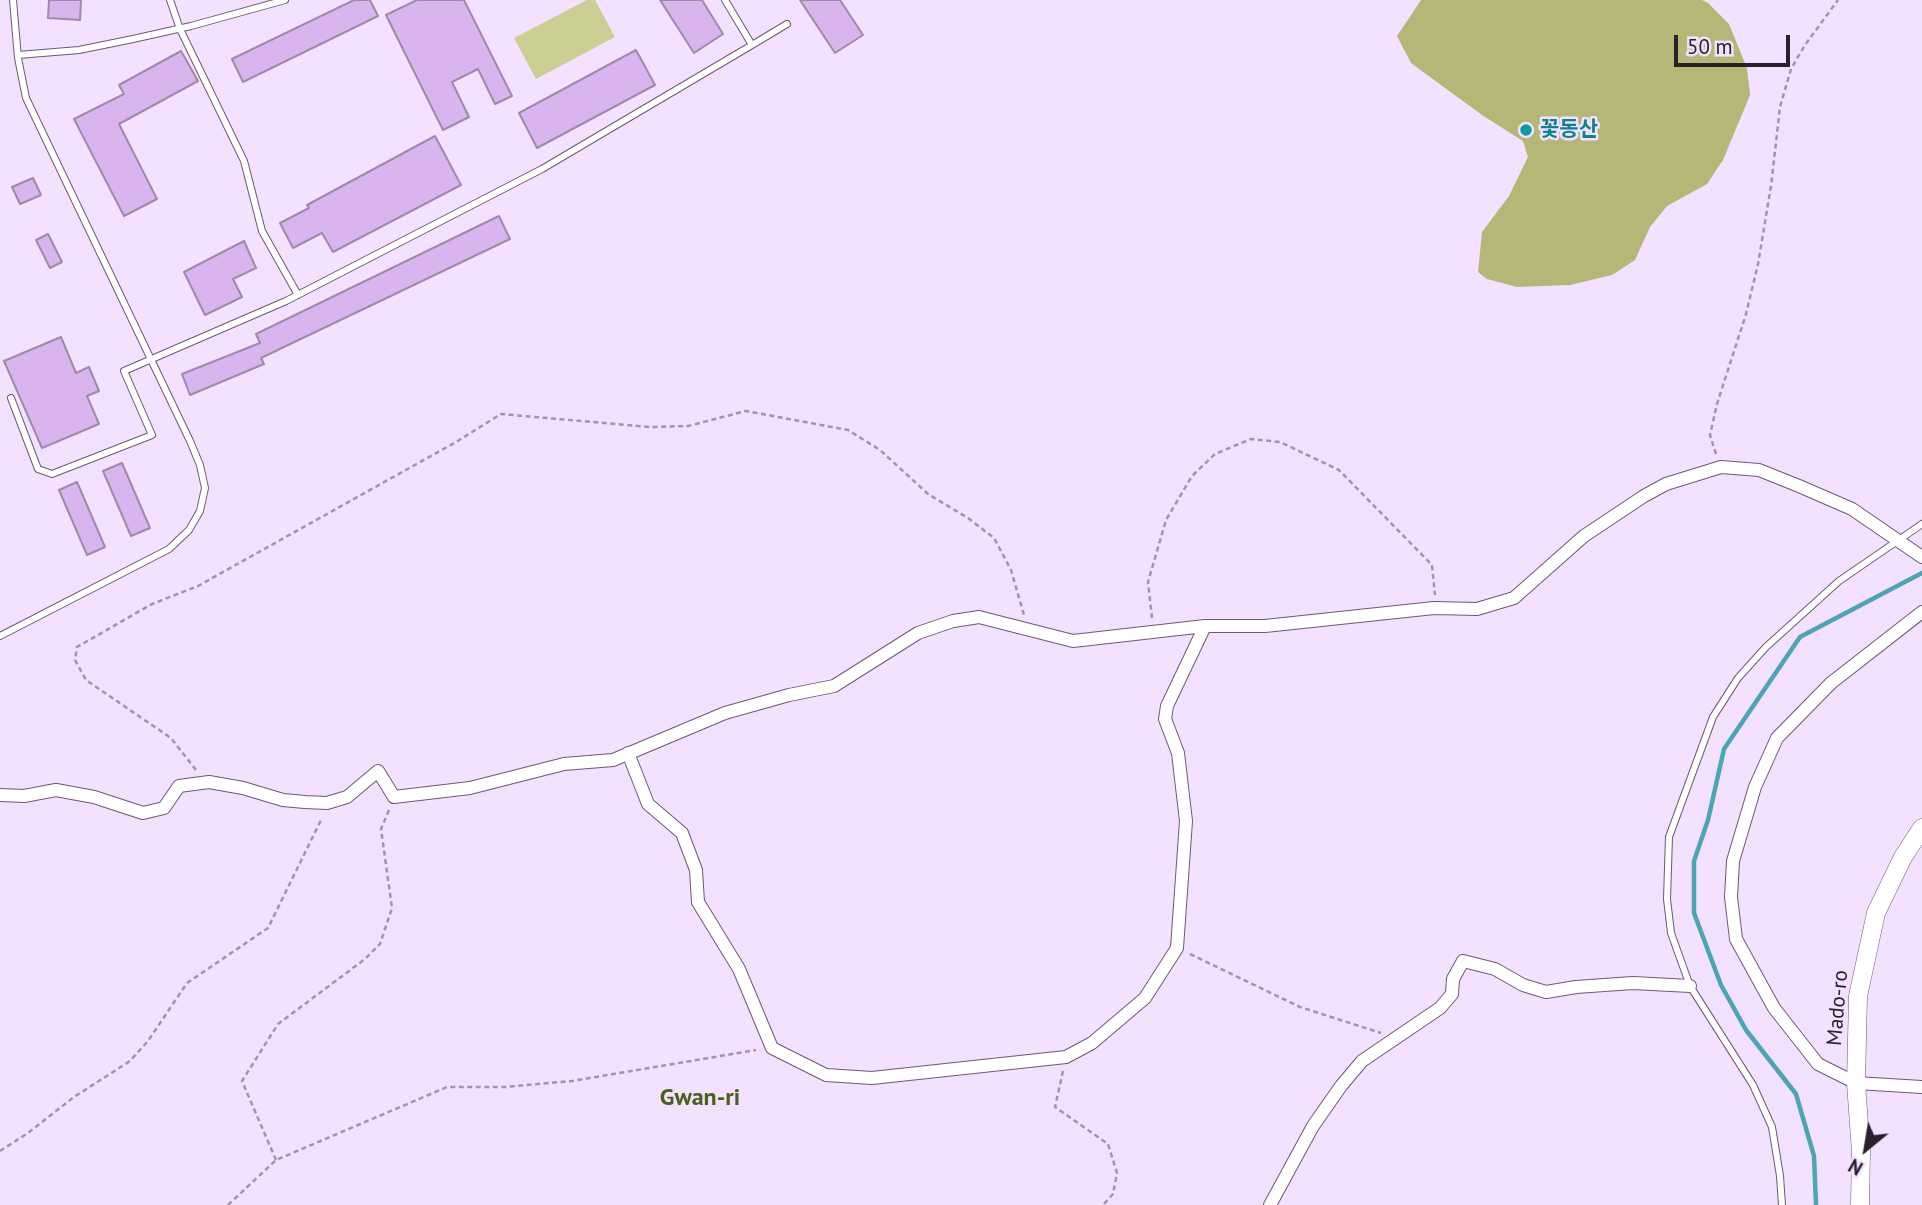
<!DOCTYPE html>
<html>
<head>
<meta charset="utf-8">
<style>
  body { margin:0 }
  #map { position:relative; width:1922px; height:1205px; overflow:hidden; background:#f4e0ff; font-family:"PT Sans",sans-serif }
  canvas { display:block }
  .north { position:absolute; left:1831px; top:1114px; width:70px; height:70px; -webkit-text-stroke:5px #f4e0ff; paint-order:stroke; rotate:210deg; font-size:19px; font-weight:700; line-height:28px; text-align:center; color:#28212c }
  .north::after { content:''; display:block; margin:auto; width:24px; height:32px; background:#28212c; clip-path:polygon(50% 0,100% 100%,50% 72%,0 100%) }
  .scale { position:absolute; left:1674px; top:35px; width:116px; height:32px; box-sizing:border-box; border:4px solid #28212c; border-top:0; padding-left:9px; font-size:21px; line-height:24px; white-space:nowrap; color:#28212c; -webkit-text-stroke:5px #f4e0ff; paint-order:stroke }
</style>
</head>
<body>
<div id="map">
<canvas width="1922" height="1205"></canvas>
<div class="north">N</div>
<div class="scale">50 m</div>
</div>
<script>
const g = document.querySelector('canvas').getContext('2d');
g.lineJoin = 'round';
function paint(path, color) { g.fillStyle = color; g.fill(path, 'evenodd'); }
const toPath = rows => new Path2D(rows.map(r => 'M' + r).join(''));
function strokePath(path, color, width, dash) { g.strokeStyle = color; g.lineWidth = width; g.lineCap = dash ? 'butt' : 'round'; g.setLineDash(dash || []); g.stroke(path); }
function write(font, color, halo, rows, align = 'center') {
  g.font = font + ' "PT Sans","Noto Sans KR",sans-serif'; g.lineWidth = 5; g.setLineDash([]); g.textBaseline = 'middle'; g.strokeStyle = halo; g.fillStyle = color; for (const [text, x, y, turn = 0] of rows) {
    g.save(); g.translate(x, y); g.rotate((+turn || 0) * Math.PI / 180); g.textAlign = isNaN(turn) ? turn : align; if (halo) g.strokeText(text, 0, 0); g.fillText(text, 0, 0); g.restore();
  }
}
paint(toPath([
  [587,0,595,0,615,37,536,79,514,38]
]), '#cbcf94');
paint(toPath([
  [1421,0,1702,0,1708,3,1729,24,1747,68,1750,95,1723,160,1707,184,1667,206,1650,227,1635,260,1612,275,1570,285,1517,287,1487,279,1478,272,1482,232,1509,196,1528,157,1523,141,1482,115,1411,63,1397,36]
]), '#b4b775');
strokePath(toPath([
  [1816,1205,1814,1156,1796,1094,1746,1030,1721,985,1694,913,1694,861,1708,820,1724,749,1800,637,1922,573]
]), '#4ba6b3', 4.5);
const building = toPath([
  [49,0,81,0,80,20,48,18,49,0],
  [354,0,370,0,378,16,243,82,232,59,354,0],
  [417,0,464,0,512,96,495,104,478,69,452,82,469,117,443,130,386,15,417,0],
  [660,0,702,0,723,34,694,53,660,0],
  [800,0,840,0,863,35,835,53,800,0],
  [636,50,655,85,537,148,519,113,636,50],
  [181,51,198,81,119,124,157,199,124,216,74,119,124,94,119,85,181,51],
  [435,136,461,185,333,252,322,233,293,248,280,223,309,208,307,205,435,136],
  [33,178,41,195,20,204,12,187,33,178],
  [499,216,510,239,261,358,264,364,190,395,182,374,260,343,256,334,499,216],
  [48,234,62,262,50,268,36,240,48,234],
  [244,241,256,268,233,279,242,297,205,315,184,272,244,241],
  [61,337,76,373,89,367,99,391,87,396,99,424,42,448,4,361,61,337],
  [122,463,150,528,131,536,103,471,122,463],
  [77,482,105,547,87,555,59,490,77,482]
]);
paint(building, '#d9b4ee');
strokePath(building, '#9d8ba8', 2);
const lane = toPath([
  [170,0,180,29,244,161,262,231,298,295],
  [752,45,787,24],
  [18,55,79,50,133,39,191,26,285,0],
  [11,398,38,469,52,474,152,435,124,371,286,301,542,169,752,45,725,0],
  [0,636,169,549,189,530,200,511,205,488,200,465,190,441,26,98,18,58,13,0],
  [1782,1205,1780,1176,1772,1127,1753,1085,1690,986,1671,933,1667,899,1669,837,1713,717,1738,678,1766,647,1839,581,1922,524]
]);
const street = toPath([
  [1922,612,1831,683,1777,738,1755,787,1733,861,1731,897,1736,939,1774,1008,1818,1064,1856,1083,1922,1087],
  [628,753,648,804,682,833,696,870,698,902,739,969,772,1048,826,1075,872,1078,1066,1057,1092,1043,1145,998,1177,948,1186,821,1178,753,1165,719,1167,706,1205,626],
  [0,795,24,796,56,790,94,797,143,813,164,808,179,786,209,782,243,788,283,800,305,802,327,803,347,797,378,771,394,797,470,788,564,764,613,760,725,713,789,695,834,686,918,633,953,621,979,617,1073,641,1205,626,1265,626,1434,608,1477,609,1514,598,1584,536,1644,496,1666,484,1721,467,1759,470,1799,486,1852,509,1922,557],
  [1270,1205,1313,1126,1341,1086,1362,1061,1440,1008,1452,994,1453,979,1463,961,1495,969,1523,985,1546,992,1576,987,1633,983,1690,986]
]);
const secondary = toPath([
  [1860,1205,1861,1152,1856,1083,1858,996,1876,913,1903,857,1922,828]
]);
strokePath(lane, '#6b5a74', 8);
strokePath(street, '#6b5a74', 14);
strokePath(secondary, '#6b5a74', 19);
strokePath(toPath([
  [1716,454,1710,435,1717,404,1746,314,1758,264,1771,186,1780,107,1791,69,1805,45,1838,0],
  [1152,618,1148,582,1166,520,1192,476,1215,454,1251,439,1280,442,1339,470,1432,565,1435,595],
  [196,770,171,738,86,680,75,660,77,647,152,604,198,586,456,442,501,414,649,427,688,426,746,411,848,430,880,450,928,494,968,518,994,538,1011,570,1024,615],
  [1190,954,1300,1007,1381,1033],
  [1063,1071,1055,1107,1108,1144,1117,1173,1113,1194,1103,1205],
  [0,1151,28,1133,74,1097,130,1061,148,1041,187,983,268,928,322,818],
  [276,1160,242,1081,278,1024,365,959,380,944,392,908,381,829,389,810],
  [228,1205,276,1160,447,1087,505,1087,572,1081,756,1050]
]), '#a294ab', 2.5, [5, 3.5]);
strokePath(lane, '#fff', 6);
strokePath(street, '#fff', 12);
strokePath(secondary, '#fff', 18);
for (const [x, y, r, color] of [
  [1526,130,7,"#0f9aa8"]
]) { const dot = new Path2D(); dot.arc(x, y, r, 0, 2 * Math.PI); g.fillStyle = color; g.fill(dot); strokePath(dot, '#f4e0ff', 2.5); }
write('bold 21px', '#0d838f', '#f4e0ff', [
  ["꽃동산",1540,130]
], 'left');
write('21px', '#28212c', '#f4e0ff', [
  ["Mado-ro",1838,1008,-85]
]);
write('bold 24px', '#46611c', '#f4e0ff', [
  ["Gwan-ri",700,1098]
]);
</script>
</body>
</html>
